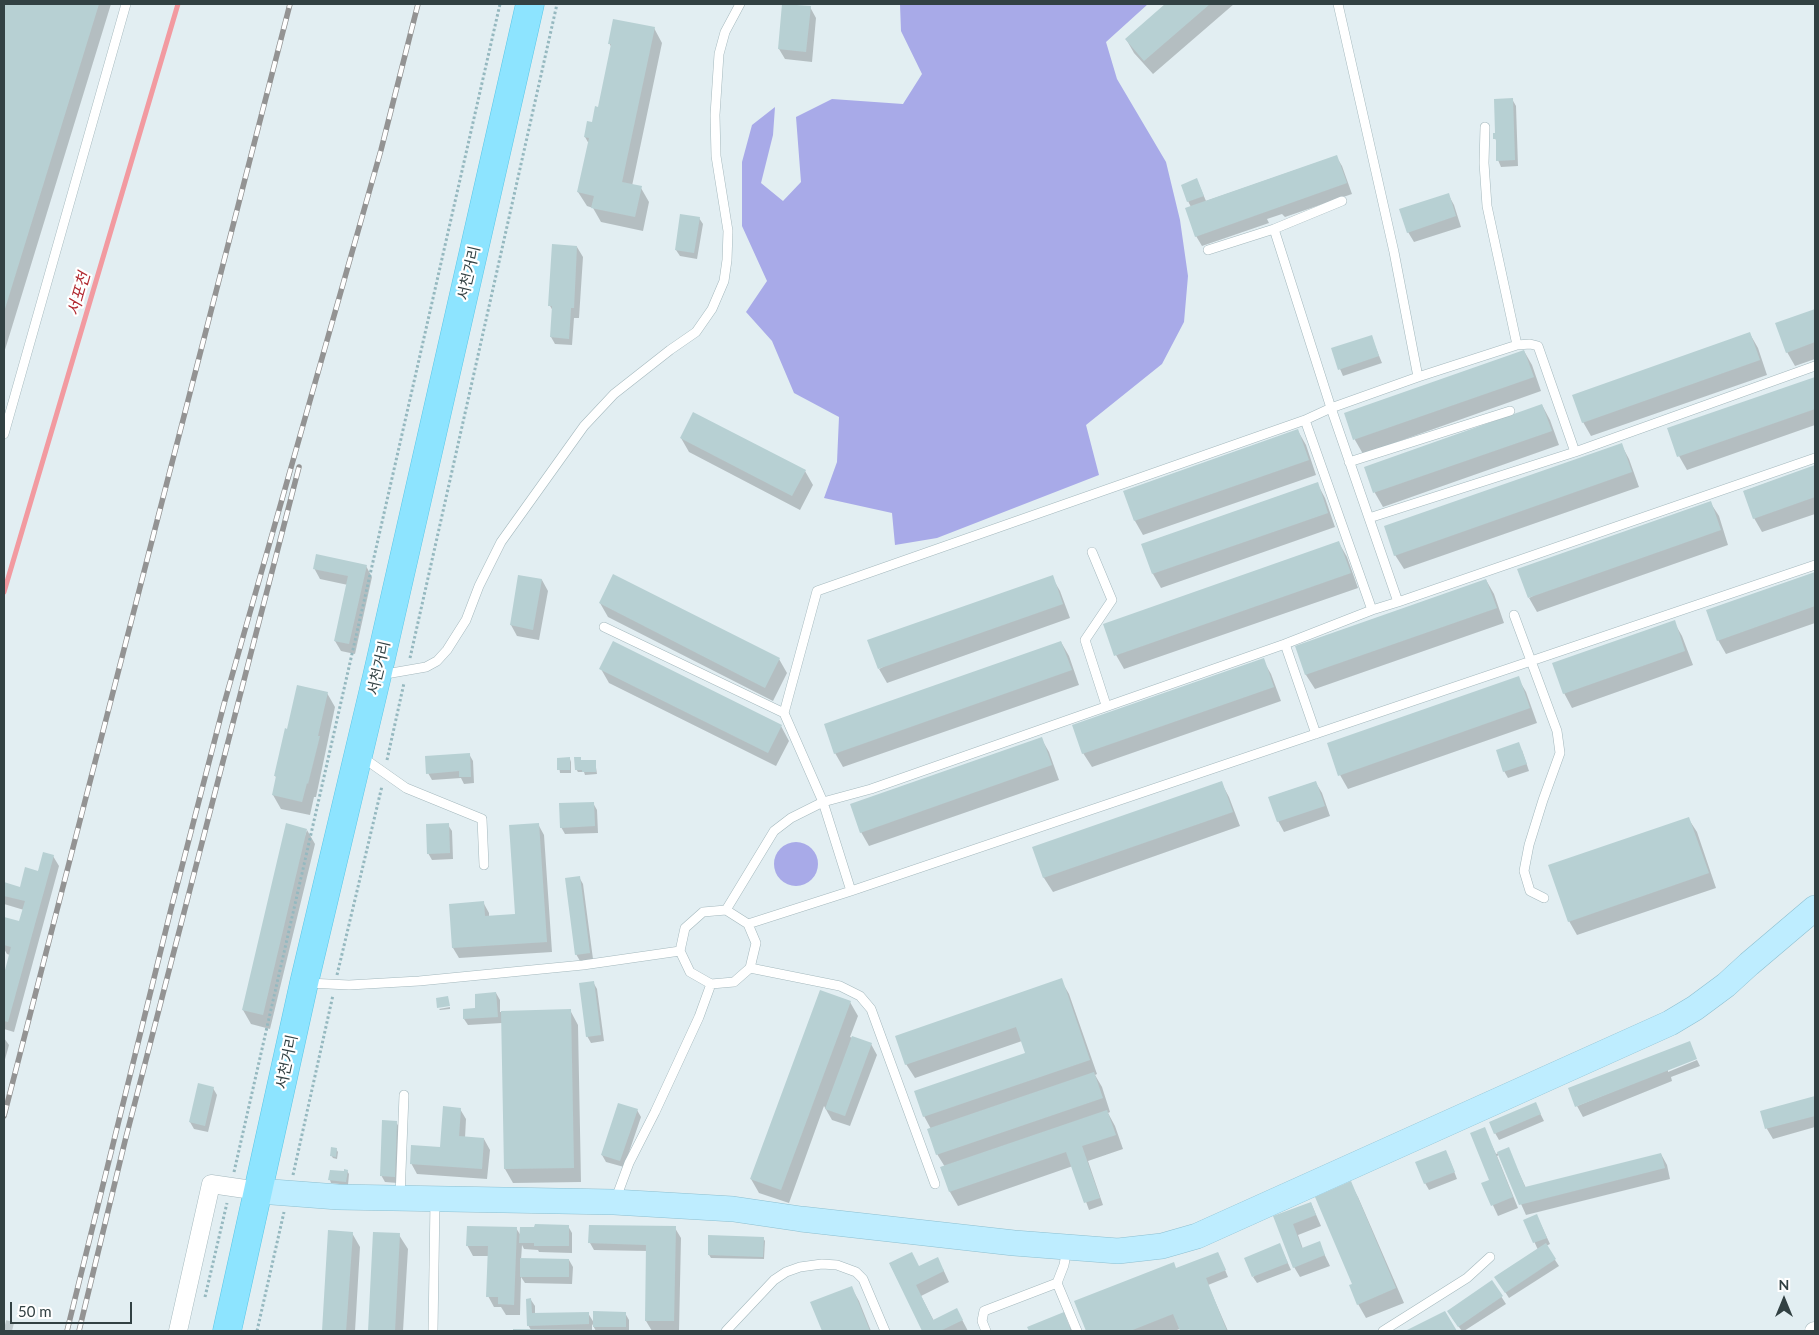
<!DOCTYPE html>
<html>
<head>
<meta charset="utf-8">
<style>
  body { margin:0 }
  #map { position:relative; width:1819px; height:1335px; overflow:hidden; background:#e2eef2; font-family:Lato,sans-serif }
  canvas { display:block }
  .frame { position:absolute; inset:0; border:5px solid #324143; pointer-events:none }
  .north { position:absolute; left:1759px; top:1275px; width:50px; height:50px; -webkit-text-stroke:4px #fff; paint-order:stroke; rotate:0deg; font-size:14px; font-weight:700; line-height:20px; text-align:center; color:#324143 }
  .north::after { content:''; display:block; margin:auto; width:18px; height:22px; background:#324143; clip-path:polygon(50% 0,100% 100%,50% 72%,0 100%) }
  .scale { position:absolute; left:10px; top:1302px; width:122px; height:22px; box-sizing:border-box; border:2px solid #324143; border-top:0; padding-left:6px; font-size:15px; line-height:18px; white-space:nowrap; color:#324143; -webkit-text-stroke:4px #fff; paint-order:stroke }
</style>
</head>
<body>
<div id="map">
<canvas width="1819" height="1335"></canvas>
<div class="frame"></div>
<div class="north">N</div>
<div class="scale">50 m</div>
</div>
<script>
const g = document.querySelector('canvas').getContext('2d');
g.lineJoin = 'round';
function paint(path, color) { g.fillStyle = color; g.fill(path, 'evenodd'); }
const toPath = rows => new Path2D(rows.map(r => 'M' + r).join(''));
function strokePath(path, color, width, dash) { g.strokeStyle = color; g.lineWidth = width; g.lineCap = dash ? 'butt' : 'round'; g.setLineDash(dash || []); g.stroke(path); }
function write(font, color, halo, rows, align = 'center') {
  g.font = font + ' Lato,"Noto Sans KR",sans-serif'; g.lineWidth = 4.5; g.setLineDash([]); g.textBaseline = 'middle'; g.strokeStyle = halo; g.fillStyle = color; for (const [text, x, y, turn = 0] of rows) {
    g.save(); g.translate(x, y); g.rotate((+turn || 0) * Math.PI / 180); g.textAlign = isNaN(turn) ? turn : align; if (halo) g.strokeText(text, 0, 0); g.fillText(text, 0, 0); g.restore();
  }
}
paint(toPath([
  [900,4,1148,4,1106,42,1117,79,1166,162,1180,220,1188,276,1184,322,1162,364,1086,425,1099,475,937,538,895,545,892,513,824,498,837,462,839,417,794,393,772,341,746,312,767,281,742,226,742,162,752,125,775,107,773,135,761,183,783,201,801,182,796,117,832,99,903,104,922,74,901,31],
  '774 864a22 22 0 1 1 44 0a22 22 0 1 1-44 0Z'
]), '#a8aae8');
paint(toPath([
  [4,4,111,4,4,353],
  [1167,4,1234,4,1153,74,1134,53,1126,39],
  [810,7,816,18,812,62,785,59,779,49],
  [654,28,662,43,632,186,641,188,649,202,643,231,601,222,593,208,587,206,578,192,589,144,585,137,593,124,599,108,612,48,609,43],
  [1512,99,1516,106,1518,166,1501,167,1498,160,1497,144,1494,134,1497,134],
  [1336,156,1342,166,1352,194,1285,217,1282,214,1267,219,1269,223,1202,246,1196,236,1191,207,1188,201,1197,180,1206,201],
  [1448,194,1454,205,1461,227,1414,242,1408,232],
  [699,218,703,224,697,259,680,256,676,250],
  [553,245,577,247,583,257,579,318,574,318,572,345,555,344,551,337,553,311,550,306],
  [1815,311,1815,359,1795,366,1787,352,1777,324],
  [1750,334,1758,348,1767,375,1591,436,1583,422],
  [1371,336,1382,363,1343,376,1340,369],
  [1524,351,1532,365,1541,391,1363,454,1355,440,1345,414],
  [1815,378,1815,425,1687,470,1679,456,1669,429],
  [1542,405,1550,420,1559,445,1383,507,1375,493,1366,467],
  [1298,431,1306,445,1316,475,1143,535,1135,521,1125,491],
  [681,438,805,471,813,485,800,510,689,452],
  [1621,444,1629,459,1639,487,1404,569,1395,555],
  [1815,466,1815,514,1762,532,1754,518,1744,491],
  [1317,483,1325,498,1335,527,1161,588,1153,574,1143,544],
  [1710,502,1719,516,1728,545,1537,612,1529,598],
  [1339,543,1347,557,1358,588,1124,669,1116,655],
  [366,566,372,577,355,654,341,651,335,641,348,585,320,579,314,568],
  [1815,573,1815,623,1726,654,1718,640,1707,611],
  [520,577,542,580,548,591,539,640,517,636,511,625],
  [1052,577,1060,591,1070,618,887,683,879,669],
  [1486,580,1494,594,1504,623,1315,689,1306,675,1296,647],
  [600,603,779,659,787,673,773,701,608,617],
  [1674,622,1682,636,1693,665,1572,708,1564,693],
  [1061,642,1069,656,1079,685,843,767,835,753],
  [1263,660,1271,674,1281,701,1092,767,1083,753],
  [601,669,781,726,789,741,776,766,609,683],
  [1518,678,1526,692,1537,723,1348,789,1340,775],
  [327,693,335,707,316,797,314,797,310,815,281,809,273,795,277,778,275,776,288,730],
  [1041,738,1049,752,1059,780,869,846,861,832],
  [1522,750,1529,771,1508,778,1504,771],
  [469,754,473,761,474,783,464,784,461,778,432,780,428,773],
  [580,758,582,762,595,761,597,774,585,775,584,772,578,772,576,769],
  [558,759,570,759,571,762,571,773,560,773],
  [1221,782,1229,797,1240,826,1053,892,1044,878,1034,848],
  [1316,783,1322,793,1330,816,1284,832,1278,821],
  [593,803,597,810,598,833,565,834,561,827],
  [1688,818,1697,832,1716,888,1577,935,1569,921],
  [538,824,544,835,552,952,459,958,453,948,450,905,483,902,489,913,489,917,517,915],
  [448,825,452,831,453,859,432,860,428,853],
  [307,830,315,844,270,1029,251,1024,243,1010],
  [53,856,59,866,14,1032,4,1029,4,979,10,955,7,954,4,949,4,919,20,923,24,910,4,904,4,884,21,888],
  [579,877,583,884,593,959,580,961,576,954],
  [1061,980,1069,994,1097,1074,1095,1075,1102,1087,1110,1112,1108,1113,1115,1126,1123,1149,1088,1161,1103,1205,1089,1210,1073,1166,958,1206,950,1192,945,1167,937,1154,931,1129,924,1116,1027,1053,1022,1041,915,1078,906,1064],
  [593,982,597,989,604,1041,591,1043,587,1036],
  [496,993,500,1000,500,1012,570,1010,578,1025,581,1182,513,1183,505,1169,502,1023,468,1025,464,1019],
  [850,1002,858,1016,850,1037,871,1044,877,1055,850,1126,832,1120,824,1106,789,1203,759,1193,751,1179],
  [450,1007,450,1009,440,1010,439,1009],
  [4,1038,9,1045,4,1063],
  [1697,1060,1700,1066,1671,1077,1672,1081,1583,1117,1577,1106,1668,1069,1668,1072],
  [213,1088,217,1095,208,1132,194,1129,190,1122],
  [1815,1098,1815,1127,1773,1139,1767,1129,1762,1112],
  [460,1109,466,1119,465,1138,484,1139,490,1150,487,1179,417,1174,411,1163,442,1148],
  [637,1110,641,1117,624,1167,606,1162,602,1155],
  [1539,1111,1544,1121,1499,1140,1495,1133],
  [396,1122,400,1129,398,1183,385,1182,381,1175],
  [1484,1129,1496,1154,1508,1149,1526,1188,1661,1154,1667,1165,1670,1179,1526,1215,1499,1155,1497,1156,1518,1208,1498,1216,1483,1184,1491,1181],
  [336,1149,338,1152,337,1159,333,1158,331,1155],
  [1449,1158,1457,1179,1429,1190,1425,1183],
  [347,1171,349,1174,348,1185,331,1183,330,1180],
  [1350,1183,1358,1197,1404,1303,1366,1318,1358,1304],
  [1311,1203,1321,1226,1298,1235,1303,1249,1319,1243,1330,1266,1300,1277,1294,1267,1275,1217],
  [1537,1216,1550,1244,1546,1246,1559,1266,1509,1298,1500,1284,1538,1250,1525,1221],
  [568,1226,572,1233,572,1253,539,1252,538,1250,524,1249,522,1245,521,1260,569,1260,573,1267,572,1284,525,1283,521,1277,520,1315,506,1315,501,1307,494,1307,488,1296,489,1256,473,1256,467,1245,516,1228,521,1236],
  [675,1228,681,1238,679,1331,652,1331,646,1321,647,1251,594,1250,590,1243],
  [329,1232,352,1233,360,1247,355,1331,323,1331],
  [375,1234,399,1235,408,1249,403,1331,370,1331],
  [763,1238,765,1241,764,1259,711,1258,709,1255],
  [1283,1252,1291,1270,1257,1283,1253,1277],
  [1218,1253,1228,1277,1208,1285,1228,1331,1181,1331,1180,1329,1174,1331,1087,1331,1076,1302,1177,1269],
  [890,1264,943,1269,949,1282,921,1296,934,1321,957,1310,968,1331,923,1331],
  [1492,1282,1506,1304,1464,1331,1462,1331,1452,1318],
  [851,1287,859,1301,871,1331,823,1331,812,1303],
  [531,1300,535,1306,535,1315,588,1313,594,1323,625,1313,629,1320,629,1331,640,1331,514,1331,514,1330,531,1330,528,1325],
  [592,1324,596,1331,592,1331],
  [1063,1314,1072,1331,1030,1331,1029,1327]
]), '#0003');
strokePath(toPath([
  [4,592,178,4]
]), '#f29aa0', 5);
paint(toPath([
  [4,4,99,4,4,312],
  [782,4,811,6,806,52,778,49],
  [1165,4,1210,4,1144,61,1125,39],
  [613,19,655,27,622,182,642,186,635,217,591,208,594,196,577,192,589,138,584,137,587,121,592,122,595,106,598,107,611,44,608,44],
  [1513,98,1515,160,1496,161,1496,139,1493,139,1493,133,1495,133,1494,99],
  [1337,155,1347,183,1195,237,1185,208],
  [1197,178,1204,196,1187,202,1181,185],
  [1449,193,1456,216,1407,233,1399,209],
  [680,214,700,217,694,253,675,250],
  [552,244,577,246,574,308,571,308,569,339,550,337,552,306,548,306],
  [1815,309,1815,342,1786,353,1775,323],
  [1750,332,1760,360,1582,423,1572,395],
  [1372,335,1379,356,1338,370,1331,348],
  [1524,350,1534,377,1353,440,1344,413],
  [1815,377,1815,409,1677,457,1667,428],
  [1542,404,1552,431,1373,493,1364,467],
  [693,412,806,470,792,496,680,438],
  [1298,429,1309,460,1134,521,1123,491],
  [1622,443,1632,472,1394,556,1384,526],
  [1815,465,1815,497,1753,519,1743,491],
  [1318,482,1328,513,1152,574,1141,544],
  [1711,501,1721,530,1528,598,1517,569],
  [1339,541,1351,573,1114,656,1103,624],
  [316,554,367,565,349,644,334,641,348,576,313,569],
  [1815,572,1815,606,1717,641,1706,610],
  [613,574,780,658,765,688,599,603],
  [518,575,542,579,533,630,510,625],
  [1053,575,1063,604,878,669,867,640],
  [1486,579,1497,608,1305,675,1295,646],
  [1675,620,1685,651,1563,694,1552,663],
  [613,641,782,725,768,753,599,669],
  [1061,641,1072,670,834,754,824,724],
  [1264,658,1274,687,1082,754,1072,725],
  [1519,676,1530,708,1338,776,1327,743],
  [297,685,328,692,318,736,320,736,308,784,307,783,302,802,272,795,276,776,274,776,285,728,287,729],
  [1042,737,1052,765,860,833,850,804],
  [1519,742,1527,764,1503,772,1496,750],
  [470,753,471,777,459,777,459,771,426,774,425,756],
  [570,757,570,770,557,770,557,758],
  [574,757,581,757,581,760,596,760,596,772,582,772,582,770,575,770],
  [1222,781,1233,812,1043,878,1032,847],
  [1316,781,1325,806,1277,822,1268,797],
  [594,802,595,826,560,828,559,803],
  [1689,817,1709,873,1568,922,1548,865],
  [286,823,307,829,263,1015,242,1010],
  [449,823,450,853,427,854,426,824],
  [539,823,547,942,452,948,449,904,484,901,485,916,515,914,509,825],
  [43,852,54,855,8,1022,4,1021,4,974,11,947,4,945,4,917,19,921,25,901,4,896,4,882,20,887,25,867,38,871],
  [580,876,590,953,575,955,565,878],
  [1062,978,1090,1060,923,1117,914,1091,1025,1053,1016,1027,905,1065,895,1036],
  [594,981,601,1035,586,1037,579,983],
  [820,990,851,1001,781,1190,750,1179],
  [496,992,498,1017,463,1019,463,1009,475,1008,475,994],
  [448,996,450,1006,437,1008,436,998],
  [571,1009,574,1168,504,1169,501,1011],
  [852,1036,872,1043,845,1116,825,1109],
  [1690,1041,1697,1059,1575,1107,1568,1088],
  [1094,1072,1103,1098,936,1155,927,1129],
  [198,1083,214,1087,205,1126,189,1122],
  [1815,1096,1815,1116,1765,1129,1760,1111],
  [1536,1102,1541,1114,1494,1134,1489,1122],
  [618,1103,638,1109,620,1161,601,1155],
  [443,1106,461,1108,459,1136,484,1138,482,1169,410,1164,411,1145,440,1147],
  [1107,1110,1116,1135,1082,1146,1100,1198,1084,1203,1066,1152,949,1192,940,1167],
  [382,1120,397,1121,395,1177,380,1176],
  [1485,1127,1513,1197,1491,1206,1481,1183,1489,1180,1470,1133],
  [331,1147,337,1148,336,1157,330,1156],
  [1509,1147,1525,1187,1661,1153,1665,1168,1519,1205,1497,1152],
  [1446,1150,1455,1172,1424,1184,1415,1162],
  [344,1169,348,1170,346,1182,328,1180,330,1170,344,1171],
  [1351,1181,1396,1288,1357,1305,1349,1285,1352,1284,1315,1197],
  [1311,1202,1316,1215,1293,1224,1302,1248,1320,1241,1325,1255,1293,1268,1273,1216],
  [1537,1214,1547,1238,1533,1243,1523,1220],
  [535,1224,569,1225,569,1246,534,1246,534,1243,519,1243,520,1227,534,1227],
  [589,1225,676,1226,674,1321,645,1321,646,1245,588,1243],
  [467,1226,517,1227,514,1305,498,1304,498,1297,486,1297,488,1246,466,1246],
  [328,1230,353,1232,346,1331,322,1331],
  [373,1232,400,1233,395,1331,368,1331],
  [708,1235,764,1237,763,1257,708,1255],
  [1280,1243,1288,1263,1252,1277,1244,1258],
  [1546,1243,1556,1259,1505,1293,1494,1277],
  [912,1252,919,1266,938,1257,944,1271,916,1285,933,1320,957,1308,963,1320,940,1331,922,1331,889,1263],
  [1218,1252,1226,1270,1206,1278,1227,1331,1180,1331,1173,1314,1130,1331,1086,1331,1074,1301,1174,1262,1176,1268],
  [520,1258,569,1259,569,1277,520,1277],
  [1492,1280,1503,1296,1458,1327,1447,1311],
  [852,1286,870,1331,822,1331,810,1302],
  [531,1298,532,1313,589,1312,589,1324,527,1326,526,1299],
  [593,1311,626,1312,626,1327,593,1327],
  [1445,1311,1457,1331,1405,1331],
  [1064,1312,1071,1331,1029,1331,1027,1327],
  [513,1329,602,1330,602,1331,513,1331]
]), '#b7d0d3');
strokePath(toPath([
  [4,1329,12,1331]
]), '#bfcbcf', 18, [18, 9]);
const lane = toPath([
  [1338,4,1394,252,1418,377],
  [1208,250,1274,229,1342,201],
  [1517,345,1530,344,1538,346,1575,452],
  [1305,420,1372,610,1398,602,1331,408,1418,377,1517,345,1487,206,1484,163,1485,127],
  [4,434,126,4],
  [1349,462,1510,411],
  [1369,518,1575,452,1815,366],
  [1092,552,1112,600,1085,640,1106,705],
  [1398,602,1815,458],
  [1514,615,1557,731,1560,753,1543,800,1529,845,1524,871,1530,891,1544,898],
  [604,627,784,713],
  [1285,644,1316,734],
  [380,675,426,667,437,661,447,650,466,620,479,586,501,542,584,426,614,394,670,350,696,332,712,309,724,281,727,260,728,231,716,156,715,115,719,54,725,32,740,4],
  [362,757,406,788,482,819,484,865],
  [851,891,823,802,871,789,1285,644,1372,610],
  [726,910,774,831,791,818,823,802,784,713,817,591,1305,420,1331,408,1274,229],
  [726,910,748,924,756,943,750,968,734,982,711,984,690,972,680,951,685,928,703,912,726,910],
  [748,924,851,891,1815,565],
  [750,968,840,986,860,996,871,1009,935,1184],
  [308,983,349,985,419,981,583,965,680,951],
  [400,1197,404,1095],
  [615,1201,629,1163,655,1112,699,1017,711,984],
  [1057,1283,1077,1331],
  [433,1331,435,1201],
  [726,1331,774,1280,786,1272,800,1267,822,1264,837,1265,856,1272,863,1279,885,1331],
  [986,1331,982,1321,984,1311,1057,1283,1064,1265,1067,1248],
  [1383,1331,1467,1278,1490,1257]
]);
const street = toPath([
  [178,1331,211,1184,259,1191],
  [1814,1331,1815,1331]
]);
const secondary = toPath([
  [259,1191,338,1197,614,1202,733,1209,801,1219,1014,1243,1118,1251,1162,1246,1197,1236,1670,1023,1695,1008,1726,985,1749,964,1815,908]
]);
const primary = toPath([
  [227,1331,304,983,377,676,530,4]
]);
strokePath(lane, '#a4b8bd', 10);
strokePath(street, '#a4b8bd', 19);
strokePath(secondary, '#8dbfd0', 26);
strokePath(primary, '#5ac7e7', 29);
strokePath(toPath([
  [410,658,557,4],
  [387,760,404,683],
  [337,975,382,786],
  [234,1172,500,4],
  [293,1175,333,995],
  [205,1297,227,1203],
  [257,1331,284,1212]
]), '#95b8bf', 3, [2.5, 2.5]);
strokePath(lane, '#fff', 9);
strokePath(street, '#fff', 18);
strokePath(secondary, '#beedff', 25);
strokePath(primary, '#8de4ff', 28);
const rail = toPath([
  [4,1116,290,4],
  [67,1331,171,909,224,704,381,150,418,4],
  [79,1331,125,1141,299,467]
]);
strokePath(rail, '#939393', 5.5);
strokePath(rail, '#fff', 4, [11]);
write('15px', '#324143', '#fff', [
  ["서천거리",469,273,-77],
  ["서천거리",379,668,-77],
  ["서천거리",287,1062,-78]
]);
write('italic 16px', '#b12930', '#fff', [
  ["서포천",79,294,-74]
]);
</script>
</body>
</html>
